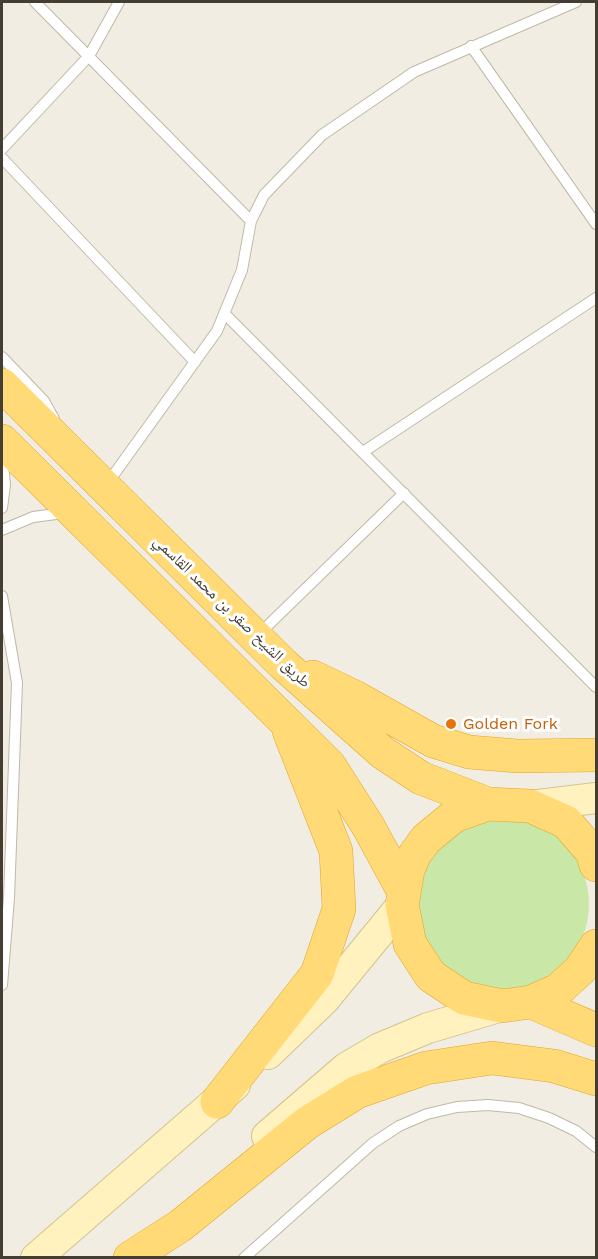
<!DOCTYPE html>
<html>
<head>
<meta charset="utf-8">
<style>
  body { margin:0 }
  #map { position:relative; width:598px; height:1259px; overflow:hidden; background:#f1ede2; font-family:"Work Sans",sans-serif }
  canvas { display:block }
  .frame { position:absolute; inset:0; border:3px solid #433d32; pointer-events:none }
</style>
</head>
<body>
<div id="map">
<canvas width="598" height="1259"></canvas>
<div class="frame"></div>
</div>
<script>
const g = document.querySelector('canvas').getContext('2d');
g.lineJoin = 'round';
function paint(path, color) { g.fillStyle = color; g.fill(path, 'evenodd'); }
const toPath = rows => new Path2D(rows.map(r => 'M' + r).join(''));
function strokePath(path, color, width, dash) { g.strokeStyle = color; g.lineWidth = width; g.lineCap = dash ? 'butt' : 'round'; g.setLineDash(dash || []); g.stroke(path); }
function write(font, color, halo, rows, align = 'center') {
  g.font = font + ' "Work Sans","Noto Naskh Arabic",sans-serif'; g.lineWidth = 6; g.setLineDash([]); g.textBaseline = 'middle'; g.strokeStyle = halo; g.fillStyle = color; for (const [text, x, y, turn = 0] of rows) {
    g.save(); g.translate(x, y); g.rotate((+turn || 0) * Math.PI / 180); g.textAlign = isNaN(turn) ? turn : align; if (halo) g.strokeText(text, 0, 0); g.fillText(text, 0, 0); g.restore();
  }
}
paint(toPath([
  '417 904a86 86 0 1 1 172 0a86 86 0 1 1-172 0Z'
]), '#c9e8a8');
const service = toPath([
  [35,2,251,221],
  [471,46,596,224],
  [2,149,89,56,119,2],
  [2,158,195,362],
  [224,313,596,687],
  [2,357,44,401,54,419],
  [363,452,596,298],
  [107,484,217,331,242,270,251,221,264,195,322,135,414,72,576,2],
  [2,508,5,485,2,454],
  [2,530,33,517,64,513],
  [2,596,17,683,9,898,2,985],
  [258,635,404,493],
  [244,1258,373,1143,399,1126,427,1114,457,1107,488,1105,519,1108,549,1118,576,1131,596,1147]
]);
const secondary = toPath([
  [530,806,596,798],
  [268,1054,324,1000,402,905],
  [267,1136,346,1068,380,1048,428,1028,502,1006],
  [36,1258,235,1085]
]);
const trunk = toPath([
  [2,385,283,664,383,753,421,778,488,804],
  [2,441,329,765,368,826,404,892],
  [313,677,355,697,433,741,469,752,517,756,596,755],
  [596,865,592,852,566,822,530,806,488,804,454,816,426,839,415,854,408,870,402,905,410,944,431,976,464,998,502,1006,531,1002,558,990,580,970,596,946],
  [531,1002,596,1030],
  [217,1102,317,974,339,909,336,851,289,731],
  [130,1258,180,1226,307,1123,357,1092,426,1068,492,1058,554,1066,596,1079]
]);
strokePath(service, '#c0b8a7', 12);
strokePath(secondary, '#d3c490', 32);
strokePath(trunk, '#e0a52c', 34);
strokePath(service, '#fff', 10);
strokePath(secondary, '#fff2be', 30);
strokePath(trunk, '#ffda76', 33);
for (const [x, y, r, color] of [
  [451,724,6,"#e8710a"]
]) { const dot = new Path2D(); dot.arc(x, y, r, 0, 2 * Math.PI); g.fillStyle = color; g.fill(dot); strokePath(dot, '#fff', 2); }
write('16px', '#433d32', '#fff', [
  ["طريق الشيخ صقر بن محمد القاسمي",232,612,44]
]);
write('16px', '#c56008', '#fff', [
  ["Golden Fork",463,724]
], 'left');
</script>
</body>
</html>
